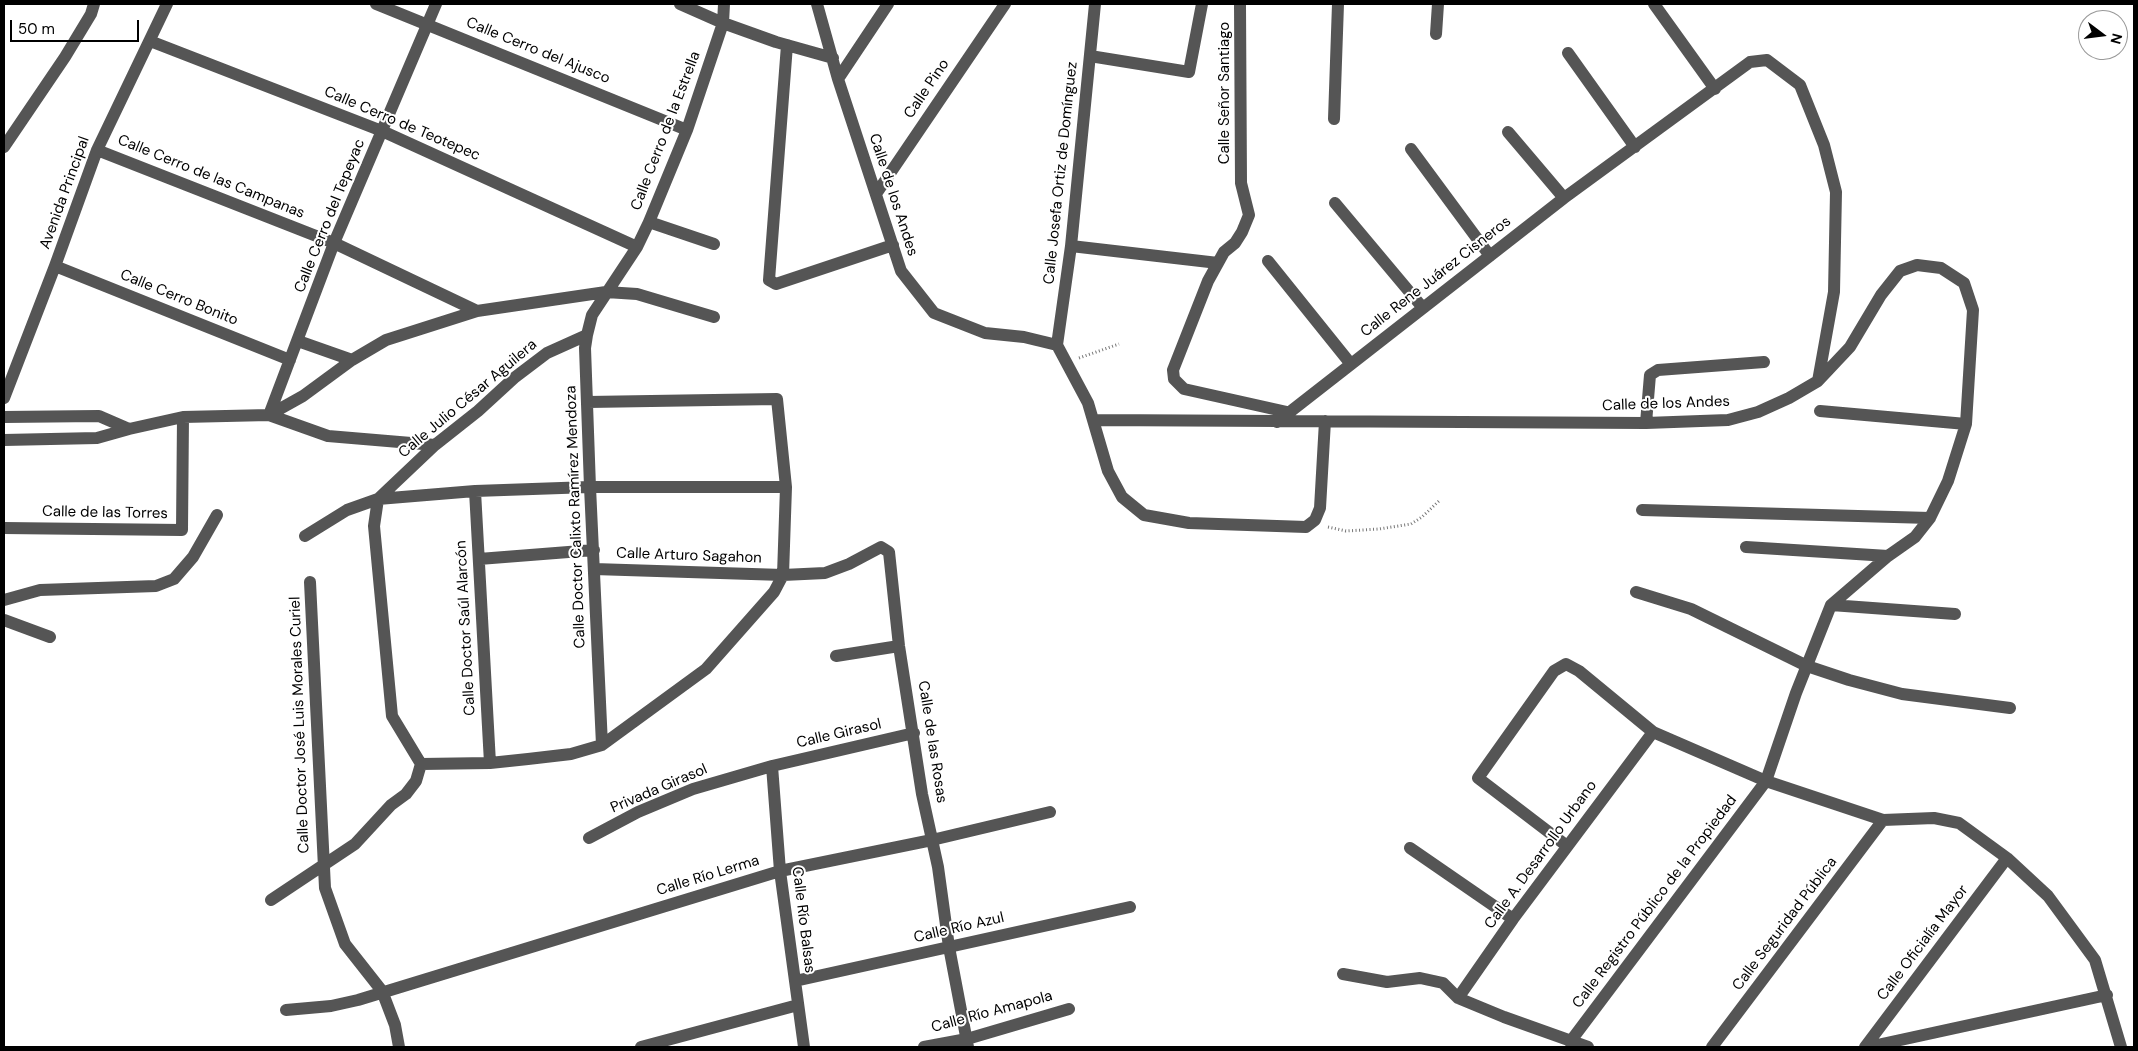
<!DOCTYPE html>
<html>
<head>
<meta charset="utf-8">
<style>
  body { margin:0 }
  #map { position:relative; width:2138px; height:1051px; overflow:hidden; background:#fff; font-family:"DM Sans",sans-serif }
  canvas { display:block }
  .frame { position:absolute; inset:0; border:5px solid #000; pointer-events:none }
  .north { position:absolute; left:2078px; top:10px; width:50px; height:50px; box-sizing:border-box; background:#fff; border:1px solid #999; border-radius:50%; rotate:105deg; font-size:14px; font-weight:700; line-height:20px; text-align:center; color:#000 }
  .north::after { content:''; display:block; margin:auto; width:18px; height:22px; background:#000; clip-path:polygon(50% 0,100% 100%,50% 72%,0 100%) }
  .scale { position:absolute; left:10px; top:20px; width:129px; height:22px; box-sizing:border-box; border:2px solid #000; border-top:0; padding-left:6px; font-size:15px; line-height:18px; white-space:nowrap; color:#000; -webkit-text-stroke:4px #fff; paint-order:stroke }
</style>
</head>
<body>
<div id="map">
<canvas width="2138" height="1051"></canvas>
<div class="frame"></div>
<div class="north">N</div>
<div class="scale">50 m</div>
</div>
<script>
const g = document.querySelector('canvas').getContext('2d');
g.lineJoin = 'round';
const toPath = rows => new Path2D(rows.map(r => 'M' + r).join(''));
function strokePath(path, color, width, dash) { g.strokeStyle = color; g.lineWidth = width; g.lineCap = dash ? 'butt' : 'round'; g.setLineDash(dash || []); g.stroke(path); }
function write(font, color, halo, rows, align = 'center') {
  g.font = font + ' "DM Sans",sans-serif'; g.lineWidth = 4; g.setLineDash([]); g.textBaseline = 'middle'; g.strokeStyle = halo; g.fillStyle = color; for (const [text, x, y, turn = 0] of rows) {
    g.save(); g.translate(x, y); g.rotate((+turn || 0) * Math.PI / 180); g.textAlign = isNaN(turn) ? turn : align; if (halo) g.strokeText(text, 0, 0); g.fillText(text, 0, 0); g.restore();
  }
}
strokePath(toPath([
  [1079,358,1119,344],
  [1328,527,1346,531,1379,529,1411,524,1422,517,1440,500]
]), '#777', 3, [1, 2.5]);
strokePath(toPath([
  [376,4,687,130],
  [680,4,723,23,776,42,833,58],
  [817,4,838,79,901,271,934,313,985,333,1024,337,1057,345,1088,403,1108,471,1122,497,1144,515,1189,523,1306,527,1315,520,1320,508,1325,421],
  [1240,4,1241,183,1249,215,1242,232,1235,243,1224,252,1208,281,1173,370,1174,379,1184,389,1287,412],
  [1654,4,1715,89],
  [1436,34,1438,4],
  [150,41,382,131,637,247],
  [787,45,769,280,776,284,893,245],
  [1568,53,1635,147],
  [1090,56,1189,72,1202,4],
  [838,79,888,4],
  [1334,119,1338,4],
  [1508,132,1564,198],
  [4,147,65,57,91,14,94,4],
  [1411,149,1490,256],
  [97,150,334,243,477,311],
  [876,194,1005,4],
  [1335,203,1423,308],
  [649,222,714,244],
  [1071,246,1218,263],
  [1268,261,1350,363],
  [55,266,290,360],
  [298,341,352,360],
  [1057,345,1071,246,1095,4],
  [4,398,55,266,97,150,167,4],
  [1820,411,1966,424],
  [4,417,99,416,129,429],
  [1094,420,1646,423,1728,420,1758,412,1789,398,1818,381,1850,347,1881,295,1900,271,1917,265,1941,268,1964,283,1973,310,1966,424,1948,481,1930,518,1915,537,1888,556,1831,605,1796,693,1766,781,1570,1042],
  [1277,422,1564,198,1750,62,1767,60,1800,85,1824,145,1836,192,1834,292,1818,381],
  [1646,423,1650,375,1658,370,1764,362],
  [4,440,97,438,129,429,183,417,269,415,303,396,352,360,386,340,477,311,606,292,637,294,714,317],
  [435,445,328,436,269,415,334,243,436,4],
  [475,491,490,763],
  [378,499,374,526,392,716,421,764],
  [378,499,435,445,478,411,514,378,547,353,587,335],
  [1642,510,1930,518],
  [4,528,182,530,183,417],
  [305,536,347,510,378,499,475,491,590,487,786,487],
  [1746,547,1888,556],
  [479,559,594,550],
  [594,569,783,575,825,573,849,564,881,547,889,552,899,646,922,794,938,867,949,947,968,1047],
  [310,582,325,888,345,944,382,991,395,1025,399,1047],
  [1636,592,1691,609,1807,666,1849,680,1902,694,2010,708],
  [4,600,40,590,156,586,174,579,193,557,217,515],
  [1831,605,1955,614],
  [4,620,50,637],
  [836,656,899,646],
  [602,745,590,487,585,348,587,335,592,315,637,247,649,222,687,130,723,23,724,4],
  [421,764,490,763,528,759,571,754,602,745,706,669,774,592,783,575,786,487,777,399,588,402],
  [772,766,780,871,804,1047],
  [589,838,638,812,693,789,772,766,914,733],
  [1567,846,1478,778,1554,671,1566,664,1579,671,1653,732,1766,781,1883,820,1934,818,1959,823,2007,858,2048,896,2095,960,2121,1047],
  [1410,848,1513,919],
  [271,900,355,844,391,805,406,794,416,781,421,764],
  [1343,974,1387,982,1420,978,1443,983,1458,998,1504,1017,1588,1047],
  [795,981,1130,907],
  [1458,998,1513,919,1653,732],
  [286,1010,331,1006,358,1000,780,871,932,840,1050,812],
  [641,1047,798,1005],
  [924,1047,967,1039,1069,1009],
  [1712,1047,1883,820],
  [1865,1047,2007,858],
  [1868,1047,2107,995]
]), '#555', 12);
write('15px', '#000', '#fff', [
  ["Calle Cerro del Ajusco",538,51,22],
  ["Calle Pino",927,89,-56],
  ["Calle Señor Santiago",1225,93,-90],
  ["Calle Cerro de Teotepec",402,124,23],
  ["Calle Cerro de la Estrella",666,131,-69],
  ["Calle Josefa Ortiz de Domínguez",1061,173,-84],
  ["Calle Cerro de las Campanas",211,177,22],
  ["Avenida Principal",65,193,-70],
  ["Calle de los Andes",893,195,72],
  ["Calle Cerro del Tepeyac",330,216,-68],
  ["Calle Rene Juárez Cisneros",1436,277,-38],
  ["Calle Cerro Bonito",179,298,22],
  ["Calle Julio César Aguilera",468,399,-40],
  ["Calle de los Andes",1666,404,-2],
  ["Calle de las Torres",105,513,1],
  ["Calle Doctor Calixto Ramírez Mendoza",576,517,-92],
  ["Calle Arturo Sagahon",689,556,2],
  ["Calle Doctor Saúl Alarcón",466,628,-93],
  ["Calle Doctor José Luis Morales Curiel",300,725,-92],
  ["Calle Girasol",839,734,-13],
  ["Calle de las Rosas",932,742,81],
  ["Privada Girasol",659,789,-23],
  ["Calle A. Desarrollo Urbano",1541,855,-54],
  ["Calle Río Lerma",708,876,-17],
  ["Calle Registro Público de la Propiedad",1655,902,-53],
  ["Calle Río Balsas",803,920,83],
  ["Calle Seguridad Pública",1785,924,-53],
  ["Calle Río Azul",959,928,-13],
  ["Calle Oficialía Mayor",1923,943,-53],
  ["Calle Río Amapola",992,1012,-15]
]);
</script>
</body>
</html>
